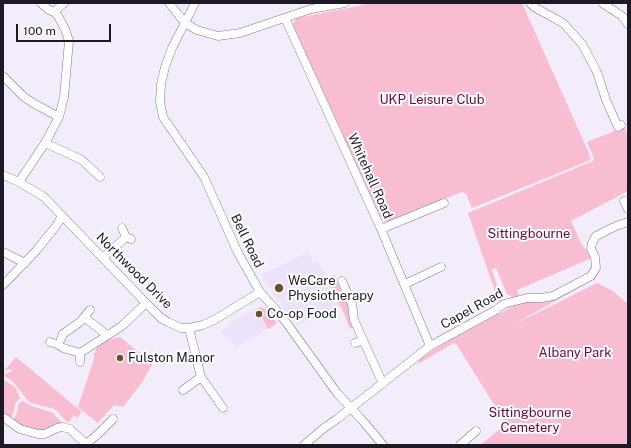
<!DOCTYPE html>
<html>
<head>
<meta charset="utf-8">
<style>
  body { margin:0 }
  #map { position:relative; width:631px; height:448px; overflow:hidden; background:#f3edfb; font-family:"Public Sans",sans-serif }
  canvas { display:block }
  .frame { position:absolute; inset:0; border:4px solid #1e1925; pointer-events:none }
  .scale { position:absolute; left:16px; top:24px; width:95px; height:18px; box-sizing:border-box; border:2px solid #1e1925; border-top:0; padding-left:5px; font-size:12px; line-height:14px; white-space:nowrap; color:#1e1925; -webkit-text-stroke:3px #fff; paint-order:stroke }
</style>
</head>
<body>
<div id="map">
<canvas width="631" height="448"></canvas>
<div class="frame"></div>
<div class="scale">100 m</div>
</div>
<script>
const g = document.querySelector('canvas').getContext('2d');
g.lineJoin = 'round';
function paint(path, color) { g.fillStyle = color; g.fill(path, 'evenodd'); }
const toPath = rows => new Path2D(rows.map(r => 'M' + r).join(''));
function strokePath(path, color, width, dash) { g.strokeStyle = color; g.lineWidth = width; g.lineCap = dash ? 'butt' : 'round'; g.setLineDash(dash || []); g.stroke(path); }
function write(font, color, halo, rows, align = 'center') {
  g.font = font + ' "Public Sans",sans-serif'; g.lineWidth = 4; g.setLineDash([]); g.textBaseline = 'middle'; g.strokeStyle = halo; g.fillStyle = color; for (const [text, x, y, turn = 0] of rows) {
    g.save(); g.translate(x, y); g.rotate((+turn || 0) * Math.PI / 180); g.textAlign = isNaN(turn) ? turn : align; if (halo) g.strokeText(text, 0, 0); g.fillText(text, 0, 0); g.restore();
  }
}
paint(toPath([
  [308,252,313,262,317,261,323,270,340,306,330,313,329,311,298,325,284,309,261,275],
  [256,308,268,329,236,347,221,331,229,326,228,324]
]), '#ede2fb');
paint(toPath([
  [369,3,522,3,588,151,591,160,472,208,466,194,462,192,390,221,384,221,381,218,292,25,297,18,349,8],
  [625,127,628,141,628,191,571,221,582,245,592,258,517,290,520,298,512,297,507,294,496,268,492,270,501,298,502,303,500,306,468,213,593,161,594,158,587,142],
  [335,275,341,292,343,293,348,304,354,327,350,329,341,306,340,306,327,278],
  [597,277,596,278,511,326,597,283,613,291,628,304,628,445,472,445,480,445,506,424,457,345,454,343,418,364,420,358,456,337,519,303,526,301,546,302,553,299],
  [260,307,267,310,277,323,268,329,257,309],
  [120,337,152,363,152,365,143,381,123,407,114,405,98,423,78,407,94,359,94,354,97,347,107,340],
  [16,357,82,412,77,418,74,415,69,422,66,421,55,409,31,403,27,400,19,389,12,381,3,375,12,371,11,369,4,371],
  [3,379,16,388,20,398,15,404,13,414,10,420,3,414],
  [23,401,32,406,53,413,63,424,41,431,29,430,12,421,17,413,18,406,20,402]
]), '#f9bdd1');
const minor = toPath([
  [169,3,185,23,197,30,218,36,240,33,311,9,345,3],
  [195,3,172,48,165,67,161,84,160,102,163,117,204,177,238,253,260,292,283,318,337,393,362,420,383,445],
  [530,3,534,7,563,23,582,44,597,72,606,100,618,127,621,125],
  [602,3,622,16,628,24],
  [54,12,64,3],
  [285,18,381,229,430,346],
  [3,76,24,97,33,103,59,117],
  [45,143,82,160,100,177],
  [3,175,19,182,44,197,146,303,161,318,168,322,181,328,189,328,203,325,216,319,260,292],
  [19,182,45,143,59,117,64,97,69,41,65,29,58,16,54,12,49,10,41,3],
  [624,201,628,209],
  [122,228,126,237,131,239],
  [381,229,444,203],
  [3,252,25,263],
  [103,258,126,237],
  [342,281,352,304,354,320,383,384],
  [405,284,441,267],
  [3,285,36,251,56,226,62,216],
  [84,317,90,310],
  [189,328,201,377,223,408],
  [61,339,63,334,80,322,84,317,107,335],
  [50,342,57,344,63,348,80,353,122,326,146,303],
  [355,343,363,340],
  [80,362,80,353],
  [183,390,201,377],
  [3,417,20,429,38,434,45,434,57,428,62,427,70,429,87,445],
  [86,444,98,434,113,419],
  [304,445,324,428,337,419,430,346,496,310,504,304,527,298,541,298,553,296,591,276,596,268,595,257,591,249,592,243,596,236,616,226,628,222],
  [460,445,476,431]
]);
strokePath(minor, '#857695', 9);
strokePath(minor, '#fff', 8);
for (const [x, y, r, color] of [
  [279,288,5,"#6e5024"],
  [259,314,4,"#6e5024"],
  [120,358,4,"#6e5024"]
]) { const dot = new Path2D(); dot.arc(x, y, r, 0, 2 * Math.PI); g.fillStyle = color; g.fill(dot); strokePath(dot, '#fff', 1.5); }
write('13px', '#6e053c', '#fff', [
  ["UKP Leisure Club",432,100],
  ["Sittingbourne",529,234],
  ["Albany Park",575,353],
  ["Sittingbourne",530,413],
  ["Cemetery",530,428]
]);
write('13px', '#1e1925', '#fff', [
  ["Whitehall Road",370,176,66],
  ["Bell Road",247,241,64],
  ["Northwood Drive",134,271,45],
  ["Capel Road",472,309,-29]
]);
write('13px', '#1e1925', '#fff', [
  ["WeCare",288,281],
  ["Physiotherapy",288,296],
  ["Co-op Food",267,314],
  ["Fulston Manor",128,358]
], 'left');
</script>
</body>
</html>
